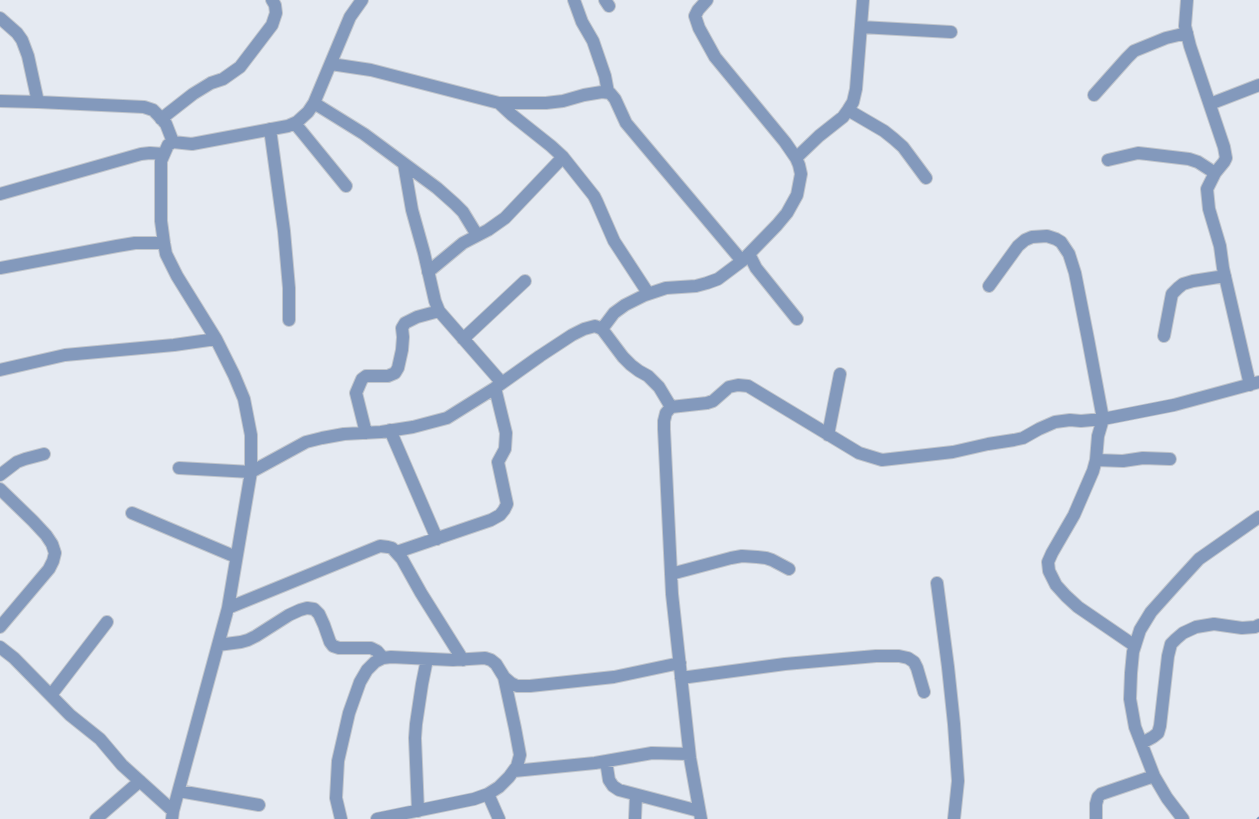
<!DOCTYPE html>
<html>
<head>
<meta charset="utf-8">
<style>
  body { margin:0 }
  canvas { display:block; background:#e5eaf2 }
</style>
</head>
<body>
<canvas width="1259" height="819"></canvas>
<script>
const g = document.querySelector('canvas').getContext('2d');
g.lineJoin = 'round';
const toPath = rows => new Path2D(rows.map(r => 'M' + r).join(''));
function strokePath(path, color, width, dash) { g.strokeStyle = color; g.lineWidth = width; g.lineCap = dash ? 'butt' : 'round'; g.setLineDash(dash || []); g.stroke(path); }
strokePath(toPath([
  [1258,819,1259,818]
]), '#7e99c3', 3);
const minor = toPath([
  [574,0,582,22,593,41,605,76,608,92],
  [605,0,609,6],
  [1187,0,1185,26,1190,46,1224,147,1226,158,1224,162,1215,173,1207,189,1209,209,1220,246,1223,268,1250,385],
  [0,18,17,33,22,40,28,56,38,102],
  [861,27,951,32],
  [331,64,371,70,499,103,546,103,563,101,584,95,602,92,610,93,615,99,626,123,742,261],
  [1094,95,1127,58,1134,51,1166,38,1187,33],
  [0,101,38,102,144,107,153,110,158,115,166,124,173,142],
  [314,103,364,134,437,188,455,204,463,212,477,235],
  [499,103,512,115,551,146,563,157,594,196,597,202,614,241,648,293],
  [1210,104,1259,85],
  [848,110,884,131,894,139,903,147,926,178],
  [161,119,193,94,211,83,223,79,240,67,272,25,276,13,275,5,272,0],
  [297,122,297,126,302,132,346,186],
  [270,129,284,231,289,288,289,320],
  [796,158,819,136,843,117,848,110,853,102,856,89,863,0],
  [1108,160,1138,153,1147,154,1189,159,1198,162,1215,173],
  [404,164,412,210,424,253,435,301,439,311,502,383],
  [0,194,141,154,150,153,164,154],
  [749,254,756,268,797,319],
  [0,268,117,246,135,243,164,243],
  [428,272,463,243,488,230,505,218,563,157],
  [989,286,1018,246,1025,240,1032,237,1047,236,1056,239,1061,242,1069,254,1075,273,1088,339,1103,419,1098,436,1096,460,1093,471,1074,515,1052,553,1048,562,1049,571,1056,585,1066,596,1078,607,1135,646],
  [602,329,614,313,625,305,645,295,666,288,696,286,707,283,718,279,742,261,777,225,787,213,797,195,801,174,799,165,796,158,785,142,715,57,699,28,695,16,698,10,707,0],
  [1164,336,1171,299,1172,294,1178,288,1183,284,1193,281,1225,276],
  [463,339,525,281],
  [0,370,65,355,174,345,216,339],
  [390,430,437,539],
  [366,433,356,393,362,379,366,376,388,376,395,373,398,368,402,350,403,337,402,328,405,323,417,317,439,311],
  [828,435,840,374],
  [1096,460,1123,461,1143,458,1170,459],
  [179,468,251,472,306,442,322,438,344,434,381,432,413,427,447,418,495,388,540,356,572,335,584,329,595,326,602,329,623,357,631,365,639,371,648,376,659,387,671,407],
  [0,475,17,462,25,459,44,454],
  [0,489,33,521,46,535,52,544,55,553,53,561,49,569,0,627],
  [132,513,236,557],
  [397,552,491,520,500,515,504,510,507,504,498,462,505,449,506,433,495,388],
  [671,574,731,558,742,556,757,557,766,558,772,560,789,569],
  [937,583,948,667,954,724,958,781,954,819],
  [228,608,380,546,388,547,392,548,402,559,421,593,463,660],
  [218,645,241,642,248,640,256,636,289,615,300,610,307,608,314,609,319,614,324,625,330,642,333,646,339,648,371,648,377,651,383,658],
  [0,647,14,658,70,715,100,739,122,765,173,811],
  [681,678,785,664,876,656,899,656,908,658,914,662,917,668,924,692],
  [51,695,107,622],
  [1142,743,1153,737,1158,733,1160,726,1168,656,1171,644,1176,639,1183,633,1196,627,1214,624,1242,628,1255,627,1259,625],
  [606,761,609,780,613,786,619,790,699,811],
  [514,771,595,763,652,753,689,754],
  [179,791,259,805],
  [488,794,499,819],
  [418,811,415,738,416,724,422,684,427,659],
  [96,819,140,781],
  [172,819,173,811,228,608,251,472,251,435,244,399,234,375,216,339,177,276,166,254,164,243,161,221,161,161,168,145,173,142,192,144,288,126,297,122,308,112,314,103,350,17,362,0],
  [341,819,336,798,338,761,349,713,360,682,367,670,375,662,383,658,391,657,453,660,485,658,491,660,496,664,504,677,511,683,517,686,530,686,614,677,680,663],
  [377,819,474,799,488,794,499,787,509,777,517,766,520,755,515,728,504,677],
  [635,819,636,795],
  [701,819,690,758,672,594,664,429,664,421,666,413,671,407,707,403,713,401,729,387,738,385,748,386,859,453,882,460,953,452,988,444,1014,440,1023,438,1039,429,1055,422,1070,420,1081,421,1103,419,1174,405,1259,382],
  [1096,819,1096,804,1098,797,1101,794,1154,776],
  [1183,819,1167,798,1154,776,1135,727,1130,699,1131,673,1133,652,1140,630,1151,612,1177,583,1199,559,1259,517]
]);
strokePath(minor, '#c0c5cc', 14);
strokePath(minor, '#8399bc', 12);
</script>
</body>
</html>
